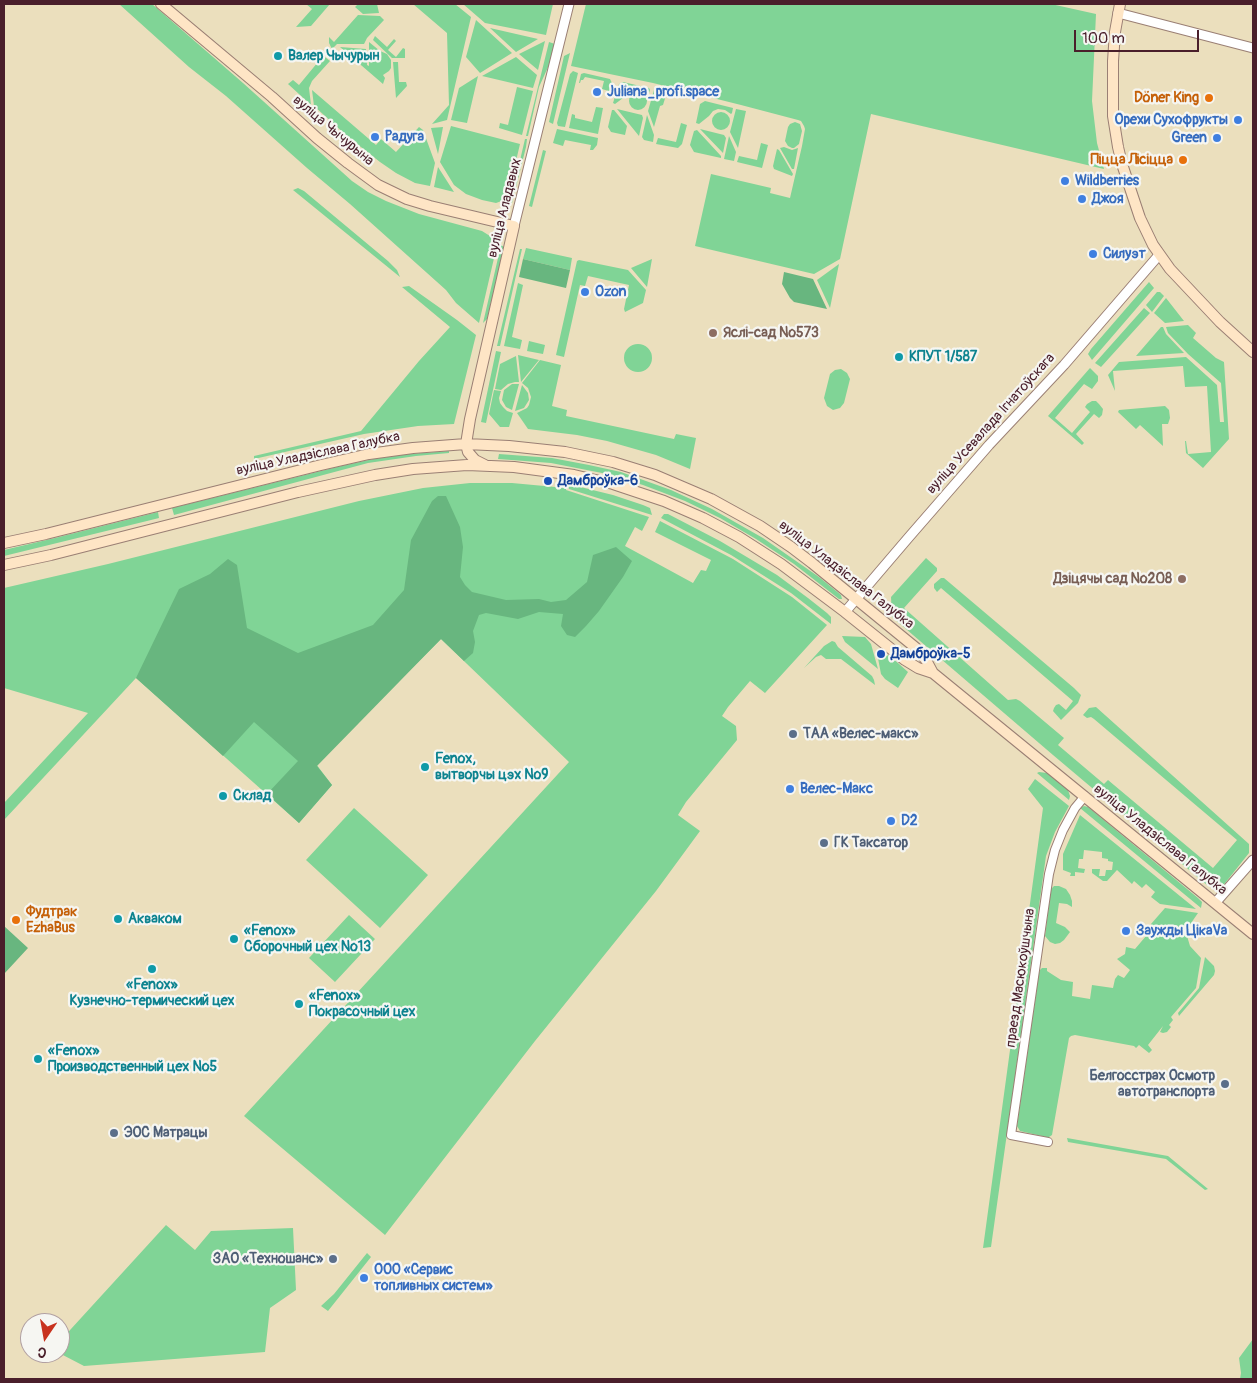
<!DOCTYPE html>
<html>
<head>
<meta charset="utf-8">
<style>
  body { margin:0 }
  #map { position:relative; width:1257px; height:1383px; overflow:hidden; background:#ebdfbd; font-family:Pangolin,sans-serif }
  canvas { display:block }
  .frame { position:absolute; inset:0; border:5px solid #4a1f2b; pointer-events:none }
  .north { position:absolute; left:20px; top:1313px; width:50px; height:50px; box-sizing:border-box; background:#f6f6f2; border:1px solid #b1a0a2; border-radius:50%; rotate:192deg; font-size:14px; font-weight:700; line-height:20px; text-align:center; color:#4a1f2b }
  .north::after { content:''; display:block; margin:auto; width:18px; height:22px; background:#c8321e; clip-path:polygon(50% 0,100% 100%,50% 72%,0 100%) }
  .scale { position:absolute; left:1074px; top:30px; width:125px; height:22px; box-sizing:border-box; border:2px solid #4a1f2b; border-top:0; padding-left:6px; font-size:15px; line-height:18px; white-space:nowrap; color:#4a1f2b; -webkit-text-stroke:4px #f6f6f2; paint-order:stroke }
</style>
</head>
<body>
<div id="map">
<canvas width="1257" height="1383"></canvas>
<div class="frame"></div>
<div class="north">С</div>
<div class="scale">100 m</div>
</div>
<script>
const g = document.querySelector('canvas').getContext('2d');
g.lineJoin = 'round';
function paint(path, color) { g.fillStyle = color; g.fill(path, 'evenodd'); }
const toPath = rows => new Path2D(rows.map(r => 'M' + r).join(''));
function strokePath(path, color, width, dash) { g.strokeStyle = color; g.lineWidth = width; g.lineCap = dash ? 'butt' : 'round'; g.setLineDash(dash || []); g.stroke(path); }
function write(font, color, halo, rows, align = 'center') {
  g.font = font + ' Pangolin,sans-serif'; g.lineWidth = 4.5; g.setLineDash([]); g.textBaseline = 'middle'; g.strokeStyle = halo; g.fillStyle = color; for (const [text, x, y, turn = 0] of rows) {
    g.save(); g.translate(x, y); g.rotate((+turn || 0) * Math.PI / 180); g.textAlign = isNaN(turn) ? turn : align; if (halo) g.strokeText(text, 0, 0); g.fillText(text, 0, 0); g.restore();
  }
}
paint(toPath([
  [119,4,152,4,243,83,352,181,368,192,386,201,419,214,482,231,498,241,479,323,456,303,446,290,350,204,307,168,226,96,189,67],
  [306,4,330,4,311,26,296,27,312,9],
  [358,4,367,5,368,4,377,4,379,13,363,14,355,7],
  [413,4,455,4,471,17,447,120,432,124,449,105,447,33],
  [463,4,553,4,546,35,485,23],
  [586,4,1051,4,1096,14,1092,101,1097,143,1104,169,871,114,840,259,814,274,695,246,711,174,771,188,770,193,790,198,802,146,805,129,804,126,801,121,798,120,741,105,653,83,571,66],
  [358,15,380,16,384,20,367,38,364,44,337,44,332,49,329,43,329,37,334,42],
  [476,20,512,53,480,73,466,57],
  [490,28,538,39,516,52],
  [375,36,387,47,394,39,396,41,388,50,396,57,403,48,405,49,405,58,392,58,373,40],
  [545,41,538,70,519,54],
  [369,42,380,51,387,54,391,60,391,68,389,71,383,75,385,78,383,84,340,47,366,49,367,65,369,66],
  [549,42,555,44,549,65,539,87,528,136,526,136],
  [320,53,330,61,312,81,309,88,311,105,288,84,293,80,299,85,318,62,313,57,315,54],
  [570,53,553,124,549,122,564,56],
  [516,57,537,75,533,88,482,76],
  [393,62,398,62,399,82,406,82,407,86,396,98],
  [573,71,578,73,565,127,558,126,557,123,570,74],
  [584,73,610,79,613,85,612,92,602,89,604,81,585,77,583,80,581,80,580,83,579,83,581,74],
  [478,76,467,123,451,120,459,88],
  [623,82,649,88,650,90,649,93,641,89,635,89,615,104,613,103,619,84],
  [517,87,533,91,522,135,499,128,500,123,508,125],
  [656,89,667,92,663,105,660,106,654,127,648,111,654,90],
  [312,90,376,145,381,139,396,152,419,127,423,130,435,163,430,186,415,183,396,173,380,162,347,136,314,106],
  '629 101a9 9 0 1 1 18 0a9 9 0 1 1-18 0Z',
  [705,101,733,108,732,113,731,114,725,110,718,109,713,111,709,116,699,124,696,123,700,104],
  [596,107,603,108,598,134,569,128,572,114,575,115,575,118,592,122],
  [617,109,642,115,643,118,639,136],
  [736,109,746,111,738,148,730,132],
  [612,110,614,110,627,126,625,135,611,132,608,127],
  '712 121a9 9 0 1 1 18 0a9 9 0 1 1-18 0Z',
  [647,115,654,135,653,142,644,140,642,137],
  [795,122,800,124,802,131,799,144,794,148,792,148,788,146,785,141,788,127,790,124],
  [681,123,687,125,682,144,678,148,656,144,658,138,676,142],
  [451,126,520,144,507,199,496,203,482,200,466,194,454,185,440,162],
  [443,127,438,154,431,128],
  [557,129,598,138,597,145,593,150,590,150,591,145,565,140,563,146,553,143],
  [700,129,724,135,726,138,723,153],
  [697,130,721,156,721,158,694,152,690,145,694,131],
  [729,136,736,152,734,161,724,159],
  [525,139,527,139,526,147,512,203,510,203],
  [761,143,768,145,762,168,737,162,739,156,757,160],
  [784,147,792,150,798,148,794,169,792,169,780,148],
  [777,149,779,150,793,174,792,176,774,169,773,166],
  [543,150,546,151,532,207,529,206],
  [438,167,454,192,434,187],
  [298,188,304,191,388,261,397,270,400,277,293,190],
  [501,245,504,247,487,319,483,323],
  [526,248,572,258,570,270,523,259],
  [520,249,522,249,500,346,497,346],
  [652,259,647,287,631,268],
  [579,260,628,270,646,290,643,303,625,312,624,309,629,285,588,276,585,286,580,285,564,357,556,355,577,261],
  [839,264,830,308,817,280],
  [1149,282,1154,288,1092,360,1088,354,1091,349],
  [518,283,523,285,512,337,522,340,520,349,504,346],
  [409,286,457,320,476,335,454,424,418,426,364,434,254,459,254,456,361,431,419,361,450,327,402,287],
  [1157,292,1160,292,1164,296,1152,312,1146,305],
  [1166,298,1184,321,1165,323,1154,313],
  [1144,308,1150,313,1101,367,1095,363],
  [1188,325,1196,333,1193,338,1216,358,1224,362,1229,439,1203,468,1186,453,1185,441,1186,441,1188,454,1211,452,1207,386,1185,387,1183,366,1113,371,1115,391,1108,375,1119,362,1186,357,1217,385,1220,422,1224,422,1221,383,1188,354,1168,333,1166,327],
  [1161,327,1163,327,1166,334,1184,353,1136,356],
  [529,341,545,345,543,354,527,351],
  '624 358a14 14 0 1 1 28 0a14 14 0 1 1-28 0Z',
  [496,351,501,352,486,423,481,422],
  [518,355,539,360,521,382],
  [516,356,519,382,515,382,508,384,501,390,495,389,500,364],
  [540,360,561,365,552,406,567,410,566,416,674,439,676,434,696,438,690,469,656,455,607,441,577,435,528,429,517,413,527,408,529,405,531,397,528,388,522,383],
  [1090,368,1098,376,1098,381,1092,389,1084,384,1055,418,1072,433,1090,412,1085,407,1087,404,1092,401,1096,401,1099,404,1103,409,1102,415,1099,418,1094,414,1076,434,1084,443,1082,445,1048,416],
  [841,369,847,373,850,379,844,403,840,408,833,410,827,406,824,398,830,374,835,370],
  [512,384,519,384,512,410,506,407,502,400,504,390],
  [522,385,528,393,529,400,524,408,515,411],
  [494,390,501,391,499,398,500,403,503,407,507,411,513,413,509,427,500,427,489,414],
  [1165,406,1169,410,1170,418,1168,424,1162,424,1163,446,1140,425,1136,429,1118,412,1119,410],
  [449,451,449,453,416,456,368,463,174,515,172,508,337,467,373,459,409,454],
  [499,454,552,458,589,465,621,472,671,490,712,509,763,538,819,577,841,595,842,599,839,599,794,564,756,539,720,518,685,501,643,485,602,473,551,463,498,459],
  [470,483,512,483,566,488,566,490,649,517,642,531,635,527,625,546,693,583,701,570,706,571,711,560,655,532,660,521,733,559,792,597,827,625,765,693,750,681,728,707,722,716,736,726,737,740,686,802,678,815,700,831,656,891,535,1041,385,1235,244,1116,569,762,441,639,316,764,332,785,299,823,136,678,4,820,4,803,88,713,4,688,4,588,108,564,359,501,423,488],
  [568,484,613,495,643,505,650,508,652,515,569,489],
  [158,512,159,518,147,521,4,556,4,550,55,538],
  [664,514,668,514,720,541,777,575,808,598,827,613,831,617,831,624,791,593,731,555,661,518],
  [926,558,937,568,937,571,904,608,1008,700,1016,699,1020,701,1064,738,1058,745,1104,784,1108,780,1213,868,1237,840,1094,719,1091,717,1087,718,1083,715,1089,708,1096,707,1249,844,1249,853,1222,887,1213,888,1207,885,1053,755,892,617,891,597],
  [941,578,944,578,1074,688,1081,695,1078,703,1061,720,1053,711,1054,708,1056,705,1059,704,1066,710,1073,701,941,588,937,592,934,588,934,584],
  [842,636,865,637,871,644,878,669,845,642],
  [832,641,835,642,838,647,872,676,874,680,875,685,841,659,826,659,821,655,816,657,804,668,824,646],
  [877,653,883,657,889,655,908,672,898,688,885,679,881,674],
  [1039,772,1047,773,1068,790,1070,796,1069,800,1037,773],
  [1035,779,1069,806,1055,832,1046,856,991,1247,983,1248,1043,808,1028,789],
  [1084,806,1088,807,1198,898,1202,902,1201,908,1080,808],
  [354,808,428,875,380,928,306,860],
  [1080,815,1196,909,1160,904,1151,897,1155,892,1146,884,1142,888,1134,881,1132,884,1117,870,1107,881,1103,881,1092,873,1092,869,1100,869,1099,876,1105,876,1106,870,1112,870,1113,862,1108,861,1108,859,1102,858,1102,852,1084,850,1083,859,1079,859,1078,868,1085,869,1084,873,1075,872,1075,876,1070,876,1071,873,1063,870,1063,854],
  [1054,886,1059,886,1066,889,1070,895,1072,901,1072,907,1067,904,1059,903,1056,923,1065,927,1070,932,1064,940,1060,943,1055,944,1050,942,1045,936,1051,889],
  [1165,908,1198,913,1187,929,1187,936,1190,946,1201,958,1196,988,1171,1017,1173,1020,1169,1025,1171,1027,1167,1032,1163,1033,1160,1032,1163,1026,1148,1045,1152,1050,1149,1053,1139,1045,1136,1048,1134,1046,1075,1035,1071,1036,1069,1038,1052,1135,1049,1137,1046,1137,1020,1131,1017,1126,1039,973,1040,970,1042,968,1047,968,1047,971,1061,980,1073,982,1072,996,1090,999,1092,985,1113,988,1115,979,1118,975,1124,978,1130,970,1117,959,1125,954,1126,947,1135,949,1152,929,1151,924],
  [349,915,375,939,335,982,309,958],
  [1205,957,1214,966,1215,971,1214,975,1179,1016,1178,1013,1199,988],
  [1067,1138,1168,1156,1208,1189,1205,1190,1166,1159,1068,1142],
  [166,1225,195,1250,211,1231,293,1228,296,1290,270,1308,265,1352,84,1366,59,1353,60,1341],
  [367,1253,371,1257,328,1311,321,1306,334,1294],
  [1253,1339,1253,1379,1240,1379,1241,1373,1239,1358]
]), '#80d496');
paint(toPath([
  [523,259,570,270,566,288,519,277],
  [784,272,813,279,827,309,794,302,790,298,782,284],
  [438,496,446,496,460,527,463,547,460,577,465,585,472,592,506,600,539,599,551,602,566,600,587,582,593,555,616,547,632,561,623,577,599,611,586,626,575,637,567,635,561,626,563,614,539,612,518,619,486,613,479,615,473,631,475,642,473,653,464,661,441,639,317,766,332,785,299,823,267,794,298,761,254,722,223,756,136,678,179,589,210,574,228,559,237,565,247,628,298,653,373,625,404,590,411,540,432,501],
  [4,926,28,948,4,974]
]), '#68b67f');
const minor = toPath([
  [1048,1142,1011,1135,1049,874,1055,850,1063,830,1075,808,1085,796]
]);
const tertiary = toPath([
  [1118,13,1253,48],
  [514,226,569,4],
  [845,612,909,537,989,445,1064,365,1159,255],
  [1216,902,1253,860]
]);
const secondary = toPath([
  [161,4,272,97,317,138,348,163,378,185,407,199,430,206,514,226,470,419,466,444,468,452,475,460,485,465],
  [1120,4,1115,32,1113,61,1113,116,1118,147,1122,164,1140,218,1153,245,1170,269,1220,322,1253,352],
  [4,543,46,534,321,465,369,454,413,448,466,444,509,446,565,452,613,462,655,475,711,499,760,526,791,547,812,563,916,648,926,660,933,673],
  [4,565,51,555,298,492,375,475,413,469,467,465,514,467,574,475,613,484,664,501,703,518,739,537,781,564,845,612,905,660,918,668,933,673,1253,934]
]);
strokePath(minor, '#9a7f74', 10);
strokePath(tertiary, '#9a7f74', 11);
strokePath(secondary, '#9a7f74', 12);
strokePath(minor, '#fff', 8);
strokePath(tertiary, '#fff', 9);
strokePath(secondary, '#fee5c5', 10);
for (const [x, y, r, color] of [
  [278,56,5,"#0f9aa8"],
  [597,92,5,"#3f7fe0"],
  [1209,98,5,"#e8710a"],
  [1238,120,5,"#3f7fe0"],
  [375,137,5,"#3f7fe0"],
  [1217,138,5,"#3f7fe0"],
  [1183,160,5,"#e8710a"],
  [1065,181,5,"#3f7fe0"],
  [1082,199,5,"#3f7fe0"],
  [1093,254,5,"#3f7fe0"],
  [585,292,5,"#3f7fe0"],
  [713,333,5,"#8d6e63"],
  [899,357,5,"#0f9aa8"],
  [548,481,5,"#1a4fb4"],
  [1182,579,5,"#8d6e63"],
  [881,654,5,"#1a4fb4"],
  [793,734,5,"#5c6f8a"],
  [425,767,5,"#0f9aa8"],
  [790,789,5,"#3f7fe0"],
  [223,796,5,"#0f9aa8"],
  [891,821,5,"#3f7fe0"],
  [824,843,5,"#5c6f8a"],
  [118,919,5,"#0f9aa8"],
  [16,920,5,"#e8710a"],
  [1126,931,5,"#3f7fe0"],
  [234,939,5,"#0f9aa8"],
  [152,969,5,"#0f9aa8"],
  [299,1004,5,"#0f9aa8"],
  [38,1059,5,"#0f9aa8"],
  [1225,1084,5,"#5c6f8a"],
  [114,1133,5,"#5c6f8a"],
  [333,1259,5,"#5c6f8a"],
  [364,1278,5,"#3f7fe0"]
]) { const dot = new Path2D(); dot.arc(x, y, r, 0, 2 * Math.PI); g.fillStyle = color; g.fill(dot); strokePath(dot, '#f6f6f2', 2); }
write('bold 14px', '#0d838f', '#f6f6f2', [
  ["Валер Чычурын",288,56],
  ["КПУТ 1/587",909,357],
  ["Fenox,",435,759],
  ["вытворчы цэх №9",435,775],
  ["Склад",233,796],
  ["Акваком",128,919],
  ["«Fenox»",244,931],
  ["Сборочный цех №13",244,947],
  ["«Fenox»",152,985,"center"],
  ["Кузнечно-термический цех",152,1001,"center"],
  ["«Fenox»",309,996],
  ["Покрасочный цех",309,1012],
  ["«Fenox»",48,1051],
  ["Производственный цех №5",48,1067]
], 'left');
write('bold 14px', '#366cbe', '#f6f6f2', [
  ["Juliana_profi.space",607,92],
  ["Орехи Сухофрукты",1228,120,"right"],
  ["Радуга",385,137],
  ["Green",1207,138,"right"],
  ["Wildberries",1075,181],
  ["Джоя",1092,199],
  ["Силуэт",1103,254],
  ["Ozon",595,292],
  ["Велес-Макс",800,789],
  ["D2",901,821],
  ["Заужды ЦікаVа",1136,931],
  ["ООО «Сервис",374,1270],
  ["топливных систем»",374,1286]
], 'left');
write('bold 14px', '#c56008', '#f6f6f2', [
  ["Döner King",1199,98],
  ["Піцца Лісіцца",1173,160],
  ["Фудтрак",26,912,"left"],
  ["EzhaBus",26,928,"left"]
], 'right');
write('14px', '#4a1f2b', '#f6f6f2', [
  ["вуліца Чычурына",333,131,40],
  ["вуліца Аладавых",505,208,-76],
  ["вуліца Усевалада Ігнатоўскага",991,424,-48],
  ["вуліца Уладзіслава Галубка",318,454,-12],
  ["вуліца Уладзіслава Галубка",846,575,38],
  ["вуліца Уладзіслава Галубка",1160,840,39],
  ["праезд Масюкоўшчына",1021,978,-82]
]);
write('bold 14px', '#785e54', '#f6f6f2', [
  ["Яслі-сад №573",723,333],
  ["Дзіцячы сад №208",1172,579,"right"]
], 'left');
write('bold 14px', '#164399', '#f6f6f2', [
  ["Дамброўка-6",558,481],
  ["Дамброўка-5",891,654]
], 'left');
write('bold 14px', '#4e5e75', '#f6f6f2', [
  ["ТАА «Велес-макс»",803,734],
  ["ГК Таксатор",834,843],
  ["Белгосстрах Осмотр",1215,1076,"right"],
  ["автотранспорта",1215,1092,"right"],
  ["ЭОС Матрацы",124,1133],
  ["ЗАО «Техношанс»",323,1259,"right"]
], 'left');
</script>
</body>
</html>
